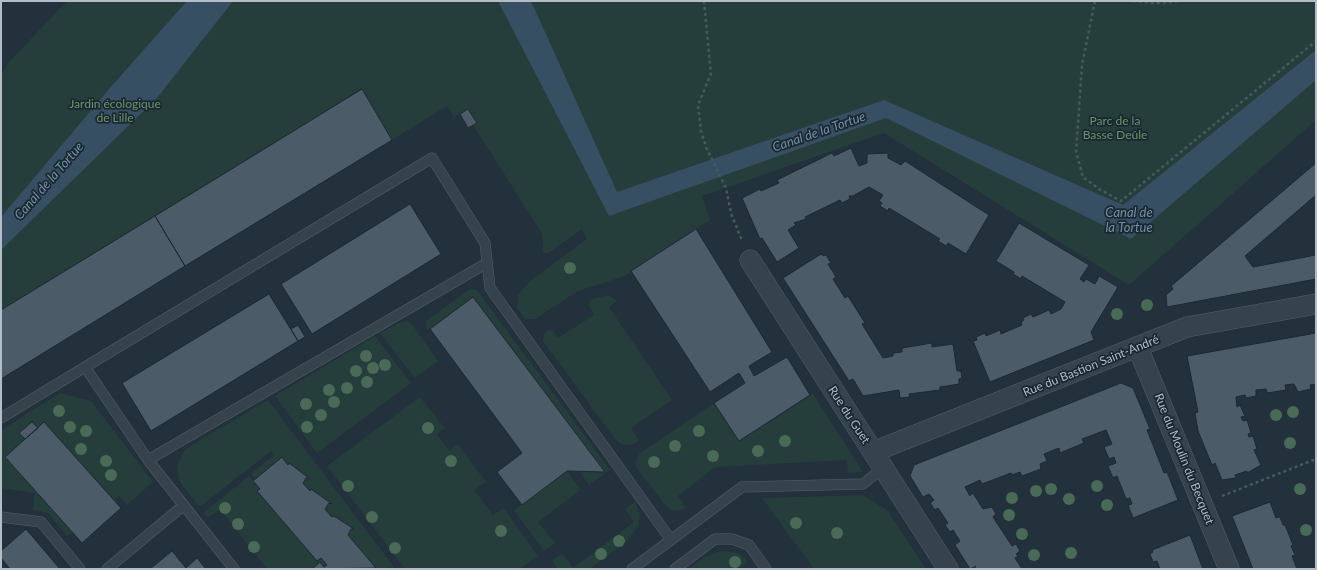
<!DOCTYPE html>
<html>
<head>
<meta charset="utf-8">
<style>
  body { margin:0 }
  #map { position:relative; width:1317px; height:570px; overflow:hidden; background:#22313b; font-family:Lato,sans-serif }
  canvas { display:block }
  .frame { position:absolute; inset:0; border:2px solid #b2bdc7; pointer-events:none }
</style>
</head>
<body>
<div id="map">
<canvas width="1317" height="570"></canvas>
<div class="frame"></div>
</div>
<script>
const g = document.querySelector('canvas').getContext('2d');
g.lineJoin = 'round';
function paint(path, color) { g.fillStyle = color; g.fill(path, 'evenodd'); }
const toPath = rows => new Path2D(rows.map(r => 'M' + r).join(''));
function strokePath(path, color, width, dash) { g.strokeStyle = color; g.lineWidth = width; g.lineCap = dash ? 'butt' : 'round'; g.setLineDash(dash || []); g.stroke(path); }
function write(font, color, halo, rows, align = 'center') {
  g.font = font + ' Lato,sans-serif'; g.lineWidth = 3.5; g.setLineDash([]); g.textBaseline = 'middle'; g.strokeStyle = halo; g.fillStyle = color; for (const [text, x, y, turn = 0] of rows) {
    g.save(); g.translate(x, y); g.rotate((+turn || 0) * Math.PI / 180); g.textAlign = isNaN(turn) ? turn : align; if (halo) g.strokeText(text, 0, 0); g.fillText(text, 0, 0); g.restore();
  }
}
paint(toPath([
  [67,1,1316,1,1316,120,1129,285,884,133,702,196,710,220,625,276,578,291,535,319,525,319,517,308,518,295,531,280,587,239,582,229,548,253,543,253,543,244,541,232,473,125,477,123,468,109,454,117,447,106,392,140,361,89,1,310,1,75,10,61],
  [470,289,477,290,610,470,589,485,579,471,604,471,473,297,427,331,426,321],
  [608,295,617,301,609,307,672,400,631,428,639,441,631,445,621,444,615,439,543,341,544,334,547,331,552,330,558,338,594,315,588,304,589,302,592,299],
  [407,321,411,323,438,361,415,378,380,333,399,323],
  [375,336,411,383,317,453,275,396],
  [60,393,91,401,153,482,127,505,120,496,114,500,44,422,38,428,32,422,19,433,25,439,72,532,67,536,48,513,33,510,35,493,1,488,1,430],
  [813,394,863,472,848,473,847,460,715,467,678,496,686,508,677,511,671,510,666,506,636,467,635,462,640,453,714,403,739,441],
  [420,397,445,428,437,434,449,450,458,445,486,482,474,490,493,515,504,508,538,556,520,569,405,569,327,466],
  [268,400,394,567,391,569,374,569,376,568,348,535,351,529,354,529,334,516,332,517,325,509,329,503,332,504,311,490,310,491,303,483,306,478,309,478,290,464,288,465,282,457,256,479,251,474,274,455,271,451,201,506,198,505,182,485,179,479,177,466,185,449],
  [567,471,581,490,538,522,555,543,544,551,514,510],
  [249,476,260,489,257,491,317,561,321,558,327,565,324,567,320,562,312,569,267,569,220,509,207,518,204,513,205,511],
  [863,495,888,511,926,569,814,569,762,498],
  [635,502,640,515,639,525,628,540,590,569,558,569,552,561,562,553,573,568,634,522,625,509],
  [720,551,735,552,743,556,747,562,737,569,689,569,705,557]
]), '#253e3c');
paint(toPath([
  [187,1,233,1,157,98,1,250,1,217,110,88],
  [498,1,531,1,617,192,884,100,1123,205,1316,50,1316,80,1131,239,886,118,609,216]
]), '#364f62');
const building = toPath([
  [362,89,392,140,185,266,155,216,362,89],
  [468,109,477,123,468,128,460,114,468,109],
  [851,148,859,166,867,163,867,154,888,153,888,158,901,165,905,161,989,215,966,254,948,243,946,246,938,241,940,239,889,208,888,211,880,206,882,203,879,201,883,195,869,187,853,196,849,196,850,199,842,203,840,200,805,217,806,219,794,223,796,225,788,230,799,248,777,262,762,238,760,239,742,198,760,189,761,191,779,183,777,180,832,153,834,156,851,148],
  [1316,163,1316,195,1245,256,1253,267,1316,255,1316,279,1167,307,1166,295,1173,289,1171,286,1316,163],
  [410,204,441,254,312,334,281,284,410,204],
  [155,216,185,266,1,379,1,310,155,216],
  [1019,223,1089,265,1080,279,1084,282,1086,279,1095,284,1099,276,1118,287,1091,332,1094,340,990,382,973,341,977,340,976,337,985,333,986,336,1000,330,1001,334,1022,325,1021,322,1024,320,1023,318,1031,314,1033,317,1049,310,1051,314,1061,309,1065,302,1022,276,1021,279,1013,274,1014,272,996,261,1019,223],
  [696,229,772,352,749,366,754,376,787,357,810,395,739,441,714,403,745,383,739,373,710,392,631,271,696,229],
  [821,254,823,256,826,255,831,263,828,264,836,277,833,279,845,298,848,296,865,323,862,324,883,358,893,356,893,353,902,352,902,348,932,343,932,347,953,344,957,371,961,371,962,378,959,379,959,384,940,387,940,390,909,394,910,397,900,398,899,390,863,396,853,379,849,381,783,278,821,254],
  [269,294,298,341,151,431,122,383,269,294],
  [473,297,605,472,567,471,522,505,497,472,522,453,430,329,473,297],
  [298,325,305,337,298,341,291,329,298,325],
  [1316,333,1316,384,1310,385,1311,389,1298,392,1294,384,1285,385,1286,390,1267,393,1266,389,1256,390,1256,396,1246,398,1245,395,1236,397,1237,407,1240,405,1245,416,1241,417,1243,421,1247,420,1251,433,1248,434,1249,437,1253,436,1257,449,1254,450,1261,465,1247,473,1247,471,1235,475,1236,478,1222,480,1215,463,1212,465,1198,431,1195,413,1198,412,1187,356,1316,333],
  [1121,383,1133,388,1150,429,1147,430,1164,473,1167,472,1178,500,1133,518,1128,505,1132,504,1130,498,1126,499,1117,476,1113,478,1108,466,1116,463,1114,457,1109,459,1104,447,1112,444,1106,430,1082,439,1084,443,1060,453,1059,448,1044,454,1047,461,1040,464,1041,469,1022,476,1020,472,1012,475,1011,473,982,484,980,480,965,487,970,496,973,493,983,509,992,507,996,514,993,517,1012,546,1016,544,1020,551,1016,554,1018,556,1015,558,1022,569,974,569,976,566,970,569,955,545,960,541,953,530,950,532,945,525,948,523,938,508,935,510,930,503,934,500,929,494,923,497,910,476,914,465,1121,383],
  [32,422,38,428,25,439,19,433,32,422],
  [44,422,121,508,82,543,5,457,44,422],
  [282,457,288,465,289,463,309,478,306,478,303,483,310,491,311,489,332,504,329,503,325,509,332,517,334,516,354,529,351,529,348,535,376,568,312,569,320,562,324,567,327,565,321,558,317,561,257,491,260,489,253,481,282,457],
  [1270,502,1276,518,1280,517,1283,525,1285,525,1293,545,1291,546,1295,555,1292,556,1297,569,1253,569,1232,516,1270,502],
  [26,529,60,569,10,569,1,558,1,551,26,529],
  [1190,535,1203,569,1160,569,1157,561,1153,562,1150,554,1153,552,1152,550,1190,535],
  [172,551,186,568,197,558,206,569,150,569,172,551]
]);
paint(building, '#4b5b67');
strokePath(building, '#1d2932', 1);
const lane = toPath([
  [1,418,85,367],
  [148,460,487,263],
  [1,517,41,522,80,569],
  [107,569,184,505],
  [234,569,148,460,85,367,432,158,485,243,490,288,671,540],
  [632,569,742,487,863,484,883,468],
  [675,569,715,539,732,539,749,545,766,569]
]);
const street = toPath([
  [750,260,948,569],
  [1138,348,1229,569],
  [873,452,1187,327,1316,304]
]);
strokePath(lane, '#546069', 11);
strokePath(street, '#546069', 21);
strokePath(toPath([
  [704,1,711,74,698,105,701,131,706,147,726,188,731,213,742,241],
  [1095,1,1082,65,1076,152,1083,177,1099,189,1121,201,1316,41],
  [1133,1,1155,3,1182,1],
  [1222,496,1316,459]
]), '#445b5a', 2.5, [3, 3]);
strokePath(lane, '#36424c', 10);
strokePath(street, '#36424c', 20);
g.fillStyle = '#486a56';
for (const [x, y] of [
  [570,268],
  [1147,305],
  [1117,314],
  [366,356],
  [385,365],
  [373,368],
  [356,371],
  [367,382],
  [347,388],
  [329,390],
  [334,402],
  [306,404],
  [59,411],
  [1293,412],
  [321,415],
  [1276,415],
  [70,427],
  [307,427],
  [428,428],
  [86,431],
  [699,431],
  [785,441],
  [1290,443],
  [675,446],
  [81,449],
  [758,451],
  [713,456],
  [106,461],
  [451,461],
  [654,462],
  [111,475],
  [348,486],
  [1097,486],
  [1051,489],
  [1300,489],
  [1036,491],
  [1012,498],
  [1069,499],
  [1107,505],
  [225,508],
  [1009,515],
  [372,517],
  [796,523],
  [238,524],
  [1306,530],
  [501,531],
  [837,533],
  [1022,534],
  [619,541],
  [254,547],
  [395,548],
  [1071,553],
  [601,554],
  [1034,555],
  [735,562]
]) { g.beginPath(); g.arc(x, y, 6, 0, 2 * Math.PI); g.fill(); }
write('12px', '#68986c', '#1b2730', [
  ["Jardin écologique",115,104],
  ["de Lille",115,118],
  ["Parc de la",1115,121],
  ["Basse Deûle",1115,135]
]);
write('12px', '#b2bdc7', '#1b2730', [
  ["Rue du Bastion Saint-André",1091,366,-22],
  ["Rue du Guet",849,415,57],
  ["Rue du Moulin du Becquet",1184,459,68]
]);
write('italic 13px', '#7193aa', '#1b2730', [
  ["Canal de la Tortue",819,132,-19],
  ["Canal de la Tortue",49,181,-49],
  ["Canal de",1129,213],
  ["la Tortue",1129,228]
]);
</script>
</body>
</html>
